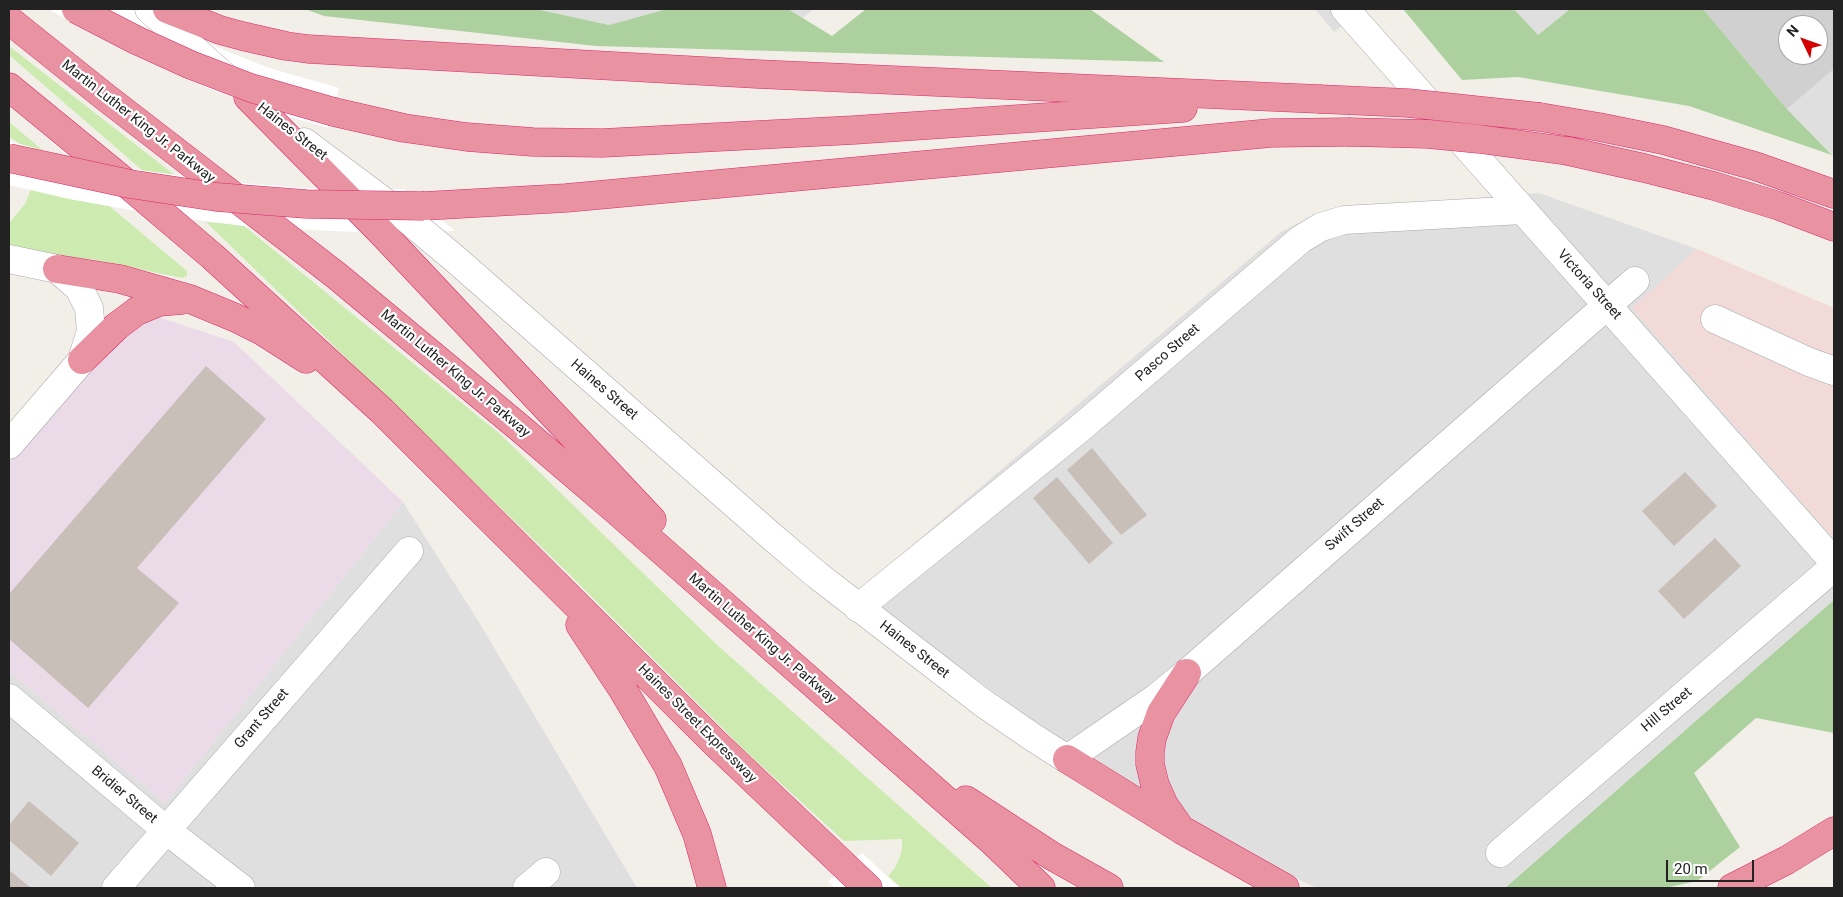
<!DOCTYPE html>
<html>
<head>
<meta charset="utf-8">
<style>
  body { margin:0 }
  #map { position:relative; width:1843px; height:897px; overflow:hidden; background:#f2efe9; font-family:Roboto,sans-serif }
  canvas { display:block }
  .frame { position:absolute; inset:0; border:10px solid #222; pointer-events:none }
  .north { position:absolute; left:1778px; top:15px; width:50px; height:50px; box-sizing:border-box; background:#fff; border:1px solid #a7a7a7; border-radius:50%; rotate:312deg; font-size:14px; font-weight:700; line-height:20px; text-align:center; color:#222 }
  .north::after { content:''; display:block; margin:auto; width:18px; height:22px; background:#d40000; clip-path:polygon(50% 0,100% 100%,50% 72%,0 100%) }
  .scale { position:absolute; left:1666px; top:860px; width:88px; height:22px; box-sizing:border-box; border:2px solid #222; border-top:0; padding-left:6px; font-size:15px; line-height:18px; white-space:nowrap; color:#222; -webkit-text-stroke:4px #fff; paint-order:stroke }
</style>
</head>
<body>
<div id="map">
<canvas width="1843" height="897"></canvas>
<div class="frame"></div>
<div class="north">N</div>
<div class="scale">20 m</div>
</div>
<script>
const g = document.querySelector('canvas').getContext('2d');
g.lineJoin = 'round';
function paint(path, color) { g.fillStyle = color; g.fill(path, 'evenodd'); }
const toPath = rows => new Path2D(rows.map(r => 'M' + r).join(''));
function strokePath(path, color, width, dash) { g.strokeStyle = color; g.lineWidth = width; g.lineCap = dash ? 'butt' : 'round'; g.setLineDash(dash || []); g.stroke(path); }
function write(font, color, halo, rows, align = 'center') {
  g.font = font + ' Roboto,sans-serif'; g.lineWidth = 4.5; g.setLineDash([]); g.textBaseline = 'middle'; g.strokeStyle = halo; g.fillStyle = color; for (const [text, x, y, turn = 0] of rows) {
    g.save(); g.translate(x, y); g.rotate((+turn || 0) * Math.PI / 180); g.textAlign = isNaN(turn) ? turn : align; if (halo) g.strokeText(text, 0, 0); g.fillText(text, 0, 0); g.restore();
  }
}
paint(toPath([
  [536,9,667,9,609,25],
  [788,9,814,9,803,18],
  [1315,9,1366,9,1334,32],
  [1514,9,1570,9,1538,35],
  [1834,69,1834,156,1787,109],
  [1539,193,1697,249,1633,309,1834,539,1834,600,1505,888,1317,888,1289,875,1131,784,1042,727,857,592,1281,232,1323,211],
  [403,502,477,619,637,888,9,888,9,671,165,803]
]), '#e0dfdf');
paint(toPath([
  [1697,249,1834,308,1834,539,1632,308]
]), '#f2dad9');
paint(toPath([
  [152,315,234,342,403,502,165,803,9,671,9,463,122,332]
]), '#ebdbe8');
paint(toPath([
  [1703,9,1834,9,1834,69,1787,109],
  [1788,25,1818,25,1818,55,1788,55]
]), '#d0d0d0');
paint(toPath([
  [9,46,176,176,143,171,9,55],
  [9,122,187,271,187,276,182,278,91,259,72,262,9,252,9,223,25,204,35,180,23,148,16,141,9,137],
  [206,222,243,225,500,434,715,643,992,888,902,888,888,876,895,868,900,857,902,848,902,839,844,841,743,749,567,572]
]), '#cdebb0');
paint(toPath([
  [305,9,536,9,609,25,667,9,788,9,832,36,866,9,1090,9,1164,62,596,46,324,16],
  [1403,9,1514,9,1538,35,1570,9,1703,9,1787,109,1832,155,1689,106,1518,77,1462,80],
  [1834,600,1834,733,1756,718,1694,773,1740,847,1697,881,1665,888,1505,888]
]), '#add19e');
paint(toPath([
  [48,9,130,9,167,27,269,68,339,88,329,128,290,117,207,88,122,49],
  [9,141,53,153,139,170,222,181,300,188,404,189,455,231,356,232,251,227,153,214,69,199,9,185],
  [862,853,900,888,835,888,828,881]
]), '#fff');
paint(toPath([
  [206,366,266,419,137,568,179,603,88,708,9,639,9,594],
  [1092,448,1147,515,1121,535,1067,470],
  [1685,472,1717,506,1674,546,1642,511],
  [1057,477,1113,543,1089,564,1033,498],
  [1715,538,1741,566,1684,619,1658,591],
  [29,801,79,843,51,876,9,840,9,825],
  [9,870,31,888,9,888]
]), '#c7bfb8');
const minor = toPath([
  [149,9,226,78],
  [1345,9,1834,562],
  [304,142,406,218,454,258,770,535,817,575,983,703,1034,738,1067,759,1156,698,1187,673,1635,281],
  [9,259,57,269,79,288,89,308,91,331,82,360,9,445],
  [1715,319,1809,362,1834,371],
  [858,608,1078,430,1301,239,1321,227,1344,220,1522,210],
  [9,698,166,830,241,888],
  [1500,853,1834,567],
  [116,888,409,551],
  [527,888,546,872]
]);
const highway = toPath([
  [167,9,220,30,242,36,286,46,308,49,757,74,1319,99],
  [9,20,104,96,337,276,521,429,618,512,990,839,1041,888],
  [9,87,119,177,212,256,382,411,714,742,868,888],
  [248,97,383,234,652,520],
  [334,112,404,128,467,137,533,142,602,143,854,130,1183,108],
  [1540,117,1599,127,1663,140,1755,166,1834,194],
  [1568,151,1644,168,1714,186,1779,206,1834,227],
  [424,206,566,198,1271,133,1348,132],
  [57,269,120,279,190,299,236,318,262,331,306,359],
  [82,360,117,326,137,311,159,302,182,300],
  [580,625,623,690,668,766,697,834,712,888],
  [1067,759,1182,830,1285,888],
  [966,800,1052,856,1109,888],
  [1178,825,1164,805,1155,785,1150,764,1150,752,1152,738,1161,713,1187,673],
  [1732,888,1787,860,1834,831]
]);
strokePath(minor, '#a9a9a9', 29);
strokePath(highway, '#dc2a67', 29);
strokePath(minor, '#fff', 28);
strokePath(highway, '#e892a2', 28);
const highwayBridge = toPath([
  [76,9,136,40,191,65,251,88,334,112],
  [1319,99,1408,103,1540,117],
  [1348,132,1428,134,1479,139,1568,151],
  [9,158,130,184,216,197,306,204,424,206]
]);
strokePath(highwayBridge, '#dc2a67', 29, []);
strokePath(highwayBridge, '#e892a2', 28);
write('14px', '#222', '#fff', [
  ["Martin Luther King Jr. Parkway",138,122,38],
  ["Haines Street",292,132,38],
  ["Victoria Street",1589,285,48],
  ["Pasco Street",1168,353,-41],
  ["Martin Luther King Jr. Parkway",455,374,40],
  ["Haines Street",604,390,41],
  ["Swift Street",1355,525,-41],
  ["Martin Luther King Jr. Parkway",762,639,41],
  ["Haines Street",914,650,38],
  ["Hill Street",1667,710,-40],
  ["Grant Street",262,719,-49],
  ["Haines Street Expressway",697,724,45],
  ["Bridier Street",124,795,40]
]);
</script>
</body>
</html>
